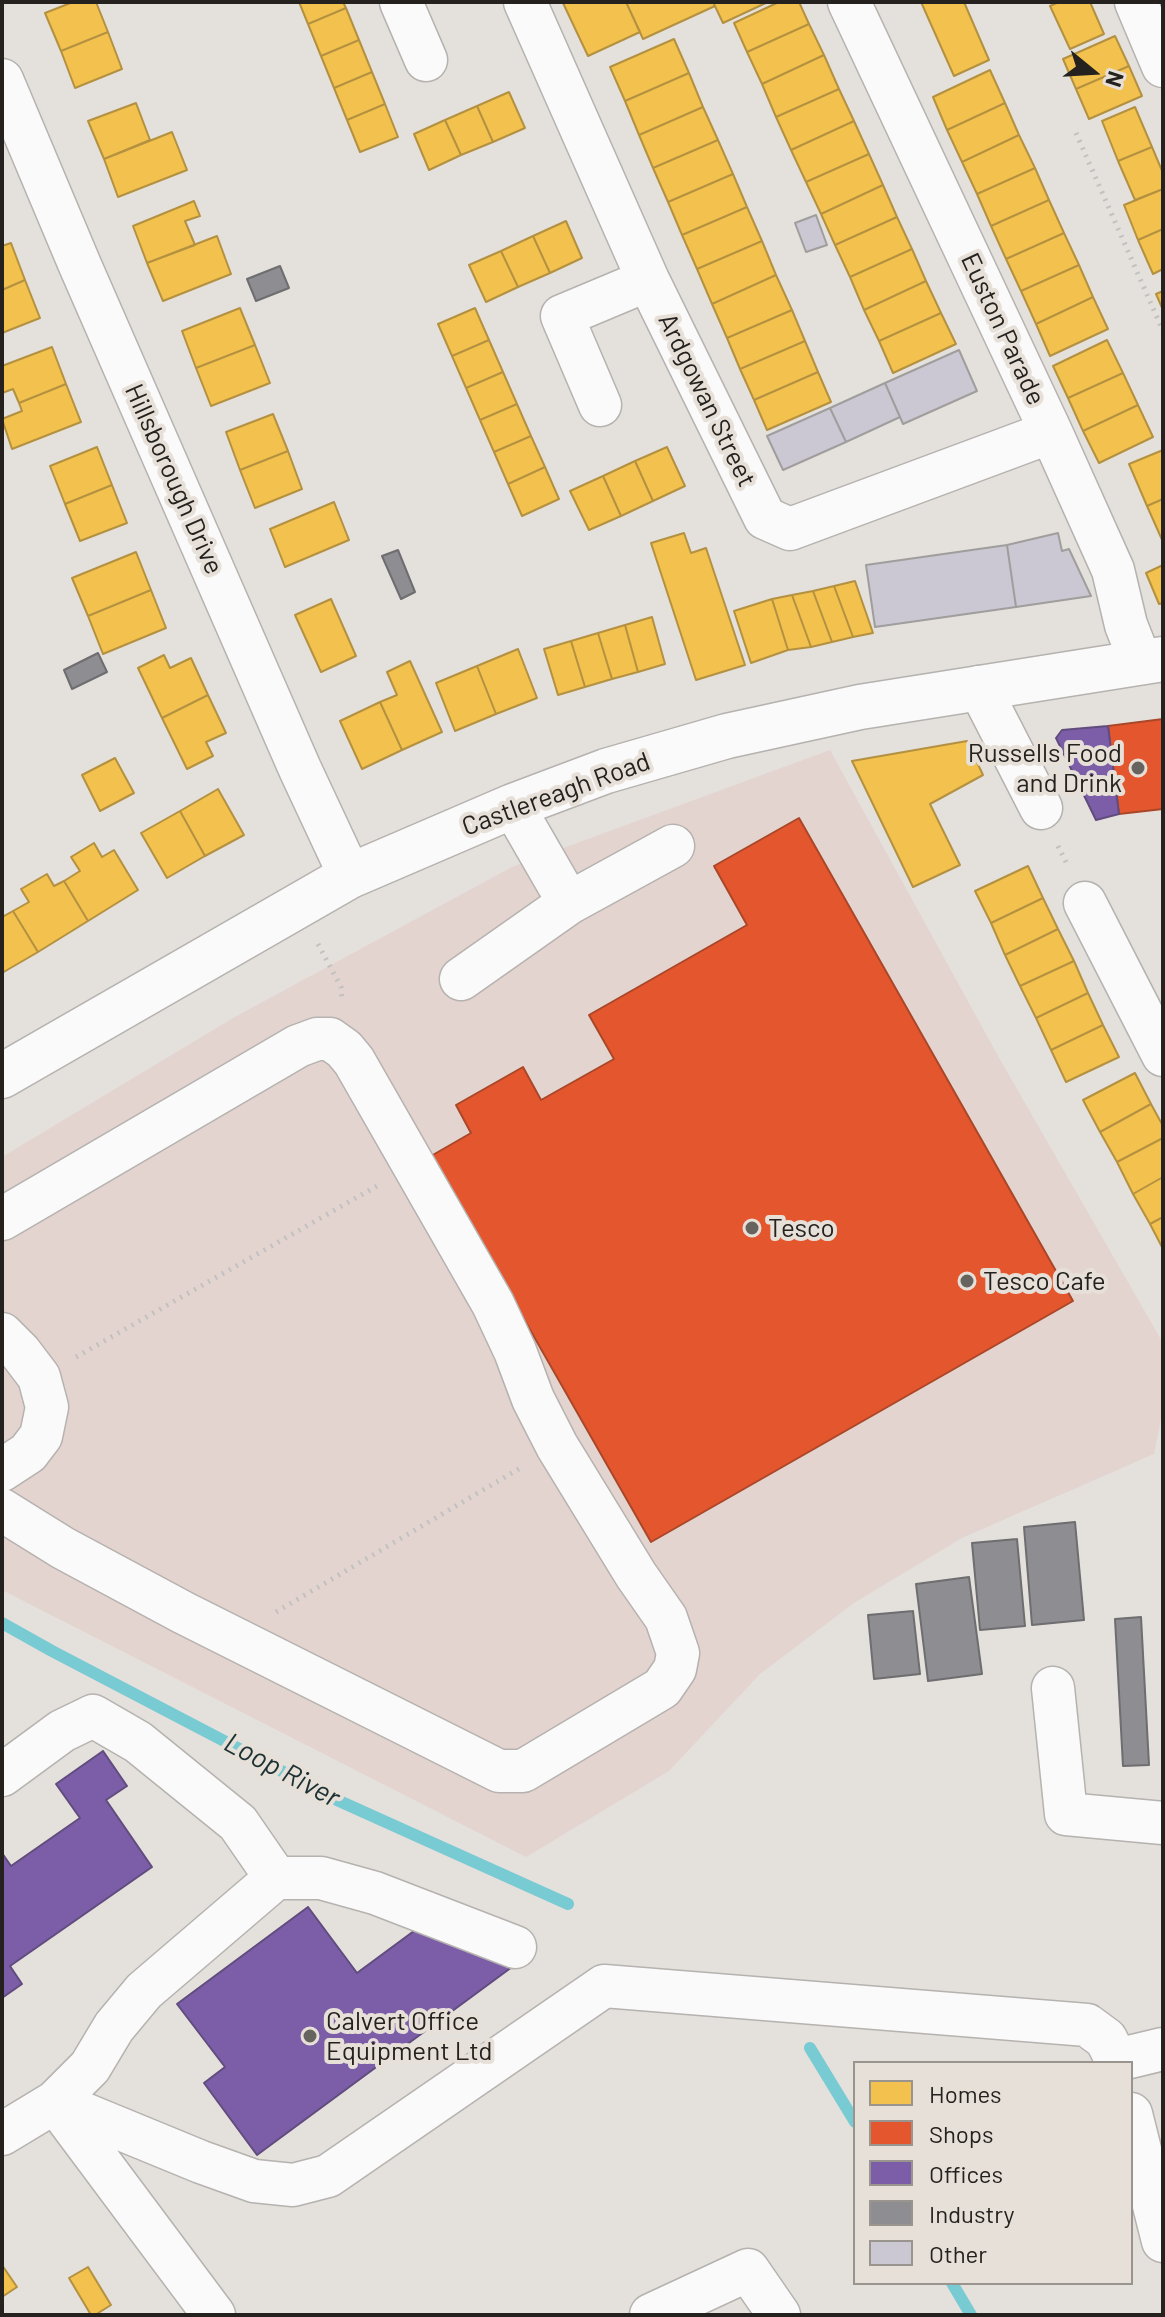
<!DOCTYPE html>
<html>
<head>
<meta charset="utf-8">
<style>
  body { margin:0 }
  #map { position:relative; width:1165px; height:2317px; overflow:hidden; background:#e4e0dc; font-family:Barlow,sans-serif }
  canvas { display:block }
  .frame { position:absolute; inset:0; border:4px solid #24211e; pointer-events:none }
  .legend { position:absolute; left:853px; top:2061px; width:280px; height:224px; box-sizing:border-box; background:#e7e0d8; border:2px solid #99948e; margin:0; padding:10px 14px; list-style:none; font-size:24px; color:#24211e }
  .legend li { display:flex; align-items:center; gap:16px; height:40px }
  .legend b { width:40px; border:2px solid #99948e }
  .north { position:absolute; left:1053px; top:32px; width:80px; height:80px; -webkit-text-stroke:6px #e7e0d8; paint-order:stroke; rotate:108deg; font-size:22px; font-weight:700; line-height:32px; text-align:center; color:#24211e }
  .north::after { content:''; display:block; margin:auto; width:28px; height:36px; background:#24211e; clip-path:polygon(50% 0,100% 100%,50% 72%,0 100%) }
</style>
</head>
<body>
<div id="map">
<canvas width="1165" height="2317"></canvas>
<div class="frame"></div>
<ul class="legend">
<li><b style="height:22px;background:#f2c14e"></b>Homes</li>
<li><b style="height:22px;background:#e4572e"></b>Shops</li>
<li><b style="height:22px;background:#7b5ea7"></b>Offices</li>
<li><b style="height:22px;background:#8d8d92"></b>Industry</li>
<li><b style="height:22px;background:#cbc7d3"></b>Other</li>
</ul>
<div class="north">N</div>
</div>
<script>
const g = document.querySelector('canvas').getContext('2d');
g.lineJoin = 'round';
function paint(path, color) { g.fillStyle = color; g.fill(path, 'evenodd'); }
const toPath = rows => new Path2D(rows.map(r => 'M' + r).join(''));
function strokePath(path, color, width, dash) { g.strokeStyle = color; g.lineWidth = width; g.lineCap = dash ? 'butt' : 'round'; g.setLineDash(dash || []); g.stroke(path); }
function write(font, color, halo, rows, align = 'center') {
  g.font = font + ' Barlow,sans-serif'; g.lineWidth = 8; g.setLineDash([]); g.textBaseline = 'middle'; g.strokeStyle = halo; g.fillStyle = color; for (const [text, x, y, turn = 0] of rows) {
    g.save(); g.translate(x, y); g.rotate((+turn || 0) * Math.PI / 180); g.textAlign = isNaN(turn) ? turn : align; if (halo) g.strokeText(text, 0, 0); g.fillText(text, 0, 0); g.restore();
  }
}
paint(toPath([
  [830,750,998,1056,1163,1343,1163,1409,1154,1454,962,1538,854,1603,760,1674,669,1771,526,1857,2,1590,2,1157,233,1018,512,867]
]), '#e4d4d0');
const homes = toPath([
  [73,2,96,2,108,32,61,51,45,13,73,2],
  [299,2,343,2,346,8,308,24,299,2],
  [566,2,626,2,640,32,588,56,563,3,566,2],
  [626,2,713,2,715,6,643,39,626,2],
  [713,2,768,2,723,23,713,2],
  [779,2,799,2,809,24,747,52,734,23,779,2],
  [921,2,964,2,989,60,954,76,921,2],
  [1059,2,1090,2,1104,34,1070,49,1050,6,1059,2],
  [346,8,359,40,321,56,308,24,346,8],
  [809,24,824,55,762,84,747,52,809,24],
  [108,32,122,69,75,88,61,51,108,32],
  [1115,36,1129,66,1076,89,1063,59,1115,36],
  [674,39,689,73,625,101,610,67,674,39],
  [359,40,372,72,334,88,321,56,359,40],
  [824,55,839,89,776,117,762,84,824,55],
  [1129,66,1142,96,1089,119,1076,89,1129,66],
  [990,70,1005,103,947,130,933,97,990,70],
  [372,72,385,104,347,120,334,88,372,72],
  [689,73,703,107,639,135,625,101,689,73],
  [839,89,854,121,791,150,776,117,839,89],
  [509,92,525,128,493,142,477,106,509,92],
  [136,103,150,140,104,159,88,121,136,103],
  [1005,103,1019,135,962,162,947,130,1005,103],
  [385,104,398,137,360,152,347,120,385,104],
  [477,106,493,142,461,155,445,120,477,106],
  [703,107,718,140,653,168,639,135,703,107],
  [1135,107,1152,147,1118,161,1102,121,1135,107],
  [445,120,461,155,429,170,414,134,445,120],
  [854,121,869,154,806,182,791,150,854,121],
  [172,132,187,170,118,197,104,159,172,132],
  [1019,135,1035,168,977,194,962,162,1019,135],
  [718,140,733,174,668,202,653,168,718,140],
  [1152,147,1163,173,1163,189,1135,200,1118,161,1152,147],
  [869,154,883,185,821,214,806,182,869,154],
  [1035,168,1049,200,991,226,977,194,1035,168],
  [733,174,747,207,682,235,668,202,733,174],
  [883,185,897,217,835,245,821,214,883,185],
  [1163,189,1163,229,1138,240,1124,205,1163,189],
  [1049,200,1064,233,1006,259,991,226,1049,200],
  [194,201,200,216,185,221,195,245,147,263,133,226,194,201],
  [747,207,762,241,697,269,682,235,747,207],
  [897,217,912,249,850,277,835,245,897,217],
  [566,221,582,258,550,273,533,236,566,221],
  [1163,229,1163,269,1153,274,1138,240,1163,229],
  [1064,233,1079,265,1021,291,1006,259,1064,233],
  [217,236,231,274,163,301,147,263,217,236],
  [533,236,550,273,518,287,501,251,533,236],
  [762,241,776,275,712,304,697,269,762,241],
  [11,243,25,280,2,290,2,246,11,243],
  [912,249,926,281,864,310,850,277,912,249],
  [501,251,518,287,486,302,469,265,501,251],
  [1079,265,1093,297,1036,324,1021,291,1079,265],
  [776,275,792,310,727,338,712,304,776,275],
  [25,280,40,318,2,333,2,290,25,280],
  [926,281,941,313,879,341,864,310,926,281],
  [1163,291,1163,310,1156,294,1163,291],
  [1093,297,1108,329,1050,356,1036,324,1093,297],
  [240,308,255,345,196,368,182,331,240,308],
  [475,308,489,340,452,356,438,324,475,308],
  [792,310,805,341,740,369,727,338,792,310],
  [941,313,956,344,893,373,879,341,941,313],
  [489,340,503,372,466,388,452,356,489,340],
  [1107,340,1123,373,1068,398,1053,366,1107,340],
  [805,341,818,372,754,400,740,369,805,341],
  [255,345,270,383,211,406,196,368,255,345],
  [52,347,66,384,19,403,13,389,2,393,2,366,52,347],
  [503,372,517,404,480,420,466,388,503,372],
  [818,372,831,402,767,430,754,400,818,372],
  [1123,373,1138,405,1083,431,1068,398,1123,373],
  [66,384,81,422,12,449,2,419,22,411,19,403,66,384],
  [517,404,531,436,494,452,480,420,517,404],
  [1138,405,1153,437,1099,463,1083,431,1138,405],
  [273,414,288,451,240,470,226,432,273,414],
  [531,436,545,467,508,484,494,452,531,436],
  [97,447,112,485,65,504,50,466,97,447],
  [667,447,685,486,653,501,635,461,667,447],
  [1163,450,1163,499,1147,506,1129,464,1163,450],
  [288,451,302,489,255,508,240,470,288,451],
  [635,461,653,501,621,516,603,476,635,461],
  [545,467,559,499,522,516,508,484,545,467],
  [603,476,621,516,589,530,570,491,603,476],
  [112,485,127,523,80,541,65,504,112,485],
  [1163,499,1163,542,1147,506,1163,499],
  [334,502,349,540,285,567,270,529,334,502],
  [684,533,691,553,706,548,745,665,696,680,651,543,684,533],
  [136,552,151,590,88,616,72,578,136,552],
  [1163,565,1163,603,1159,604,1146,573,1163,565],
  [855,581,873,633,853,637,834,586,855,581],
  [834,586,853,637,832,642,813,591,834,586],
  [151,590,166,628,103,654,88,616,151,590],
  [813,591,832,642,811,647,792,595,813,591],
  [792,595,811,647,788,650,772,599,792,595],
  [331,599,356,656,321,672,295,615,331,599],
  [772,599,788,650,751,663,734,611,772,599],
  [652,617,665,664,638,672,625,625,652,617],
  [625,625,638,672,612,679,598,633,625,625],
  [598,633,612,679,585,687,571,641,598,633],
  [571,641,585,687,558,695,544,649,571,641],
  [518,649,537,698,496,714,477,666,518,649],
  [164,655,170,668,191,658,208,695,162,718,138,668,164,655],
  [410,661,442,732,402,750,380,702,397,695,387,672,410,661],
  [477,666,496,714,455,731,436,683,477,666],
  [208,695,226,733,206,742,213,756,187,769,162,718,208,695],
  [380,702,402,750,362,769,340,721,380,702],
  [967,741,983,775,930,804,960,865,913,887,852,761,967,741],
  [115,758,134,793,100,811,82,775,115,758],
  [218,789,244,835,205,856,180,811,218,789],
  [180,811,205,856,167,878,141,833,180,811],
  [94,843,102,857,114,850,138,890,88,921,64,881,80,871,71,857,94,843],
  [1028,866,1043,898,991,923,975,891,1028,866],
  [47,874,54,886,64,881,88,921,38,952,13,911,29,902,21,889,47,874],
  [1043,898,1058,929,1005,955,991,923,1043,898],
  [13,911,38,952,2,973,2,913,4,916,13,911],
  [1058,929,1074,961,1020,986,1005,955,1058,929],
  [1074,961,1088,993,1036,1018,1020,986,1074,961],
  [1088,993,1103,1025,1051,1050,1036,1018,1088,993],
  [1103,1025,1119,1057,1066,1082,1051,1050,1103,1025],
  [1135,1073,1151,1104,1100,1132,1083,1100,1135,1073],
  [1151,1104,1163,1126,1163,1138,1117,1162,1100,1132,1151,1104],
  [1163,1138,1163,1177,1133,1194,1117,1162,1163,1138],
  [1163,1177,1163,1217,1150,1224,1133,1194,1163,1177],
  [1163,1217,1163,1249,1150,1224,1163,1217],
  [2,2265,17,2287,2,2297,2,2265],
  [88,2267,111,2305,95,2315,91,2315,69,2278,88,2267]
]);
paint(homes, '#f2c14e');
strokePath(homes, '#b49140', 2);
const shops = toPath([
  [1163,719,1163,809,1119,814,1108,726,1163,719],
  [799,818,1073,1301,651,1542,431,1156,471,1133,456,1105,523,1067,541,1100,614,1059,589,1015,747,925,714,866,799,818]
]);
paint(shops, '#e4572e');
strokePath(shops, '#aa4729', 2);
const offices = toPath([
  [1108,726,1119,814,1096,820,1056,738,1062,730,1108,726],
  [103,1751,127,1786,106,1800,152,1867,10,1966,22,1984,2,1998,2,1853,11,1866,80,1818,56,1784,103,1751],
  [308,1907,357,1973,418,1928,512,1967,257,2155,204,2083,225,2067,177,2004,308,1907]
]);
paint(offices, '#7b5ea7');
strokePath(offices, '#614c7e', 2);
const industry = toPath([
  [280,266,289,288,256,301,247,279,280,266],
  [398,550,415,592,401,599,382,556,398,550],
  [98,653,107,672,72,689,64,670,98,653],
  [1075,1522,1084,1620,1032,1625,1024,1527,1075,1522],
  [1017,1539,1025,1626,980,1630,972,1543,1017,1539],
  [969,1577,982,1674,928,1681,916,1584,969,1577],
  [913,1611,920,1674,874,1679,868,1615,913,1611],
  [1141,1617,1149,1765,1123,1766,1115,1619,1141,1617]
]);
paint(industry, '#8d8d92');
strokePath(industry, '#6e6d6f', 2);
strokePath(toPath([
  [2,1623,52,1651,337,1800,568,1904],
  [810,2048,855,2122],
  [952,2283,971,2315]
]), '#78cad3', 12);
const building = toPath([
  [816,215,827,245,806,252,795,223,816,215],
  [959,350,977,391,903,424,885,383,959,350],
  [885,383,900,417,846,442,830,408,885,383],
  [830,408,846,442,783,470,767,436,830,408],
  [1058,533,1062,551,1069,549,1091,596,1016,607,1007,545,1058,533],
  [1007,545,1016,607,875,627,866,565,1007,545]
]);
paint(building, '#cbc7d3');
strokePath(building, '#a09e9d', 2);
const minor = toPath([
  [401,2,426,60],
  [525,2,648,280,765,518,790,529,1051,432],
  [849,2,1051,432,1113,570,1126,625,1141,663],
  [1136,2,1163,66],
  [2,80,79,263,300,769,350,876],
  [600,405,562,316,648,280],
  [979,687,1041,808],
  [513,806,569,903],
  [1085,903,1163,1055],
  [461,979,569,903,673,846],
  [2,1219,298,1046,317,1039,330,1039,344,1049,354,1061,493,1304,515,1351,533,1399,557,1446,636,1575,666,1618,678,1653,675,1669,662,1688,523,1771,499,1771,184,1613,63,1548,2,1510],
  [2,1334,20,1352,39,1377,47,1407,41,1436,28,1453,2,1470],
  [1053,1688,1066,1814,1163,1823],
  [2,1775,62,1731,93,1716,138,1742,238,1823,276,1878],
  [515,1947,375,1893,321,1878,276,1878,144,1991,114,2027,90,2067,55,2102,201,2162,254,2181,293,2185,328,2176,604,1986,1087,2025,1106,2039,1118,2063],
  [1117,2060,1163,2049],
  [1131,2114,1163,2241],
  [2,2134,55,2102,214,2315],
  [651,2315,748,2270,779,2315]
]);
const major = toPath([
  [2,1076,350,876,513,806,606,771,727,736,860,707,1163,659]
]);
strokePath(minor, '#b5b2af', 45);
strokePath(major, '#b5b2af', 47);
strokePath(toPath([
  [1076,133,1163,331],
  [1058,846,1068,866],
  [318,944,341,987,342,1001],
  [76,1357,377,1186],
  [276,1612,522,1467]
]), '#c2c1c0', 5, [2, 6]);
strokePath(minor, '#fbfafa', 42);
strokePath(major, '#fbfafa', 44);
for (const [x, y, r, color] of [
  [1138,768,8,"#676460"],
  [752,1228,8,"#676460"],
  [967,1281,8,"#676460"],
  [310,2036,8,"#676460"]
]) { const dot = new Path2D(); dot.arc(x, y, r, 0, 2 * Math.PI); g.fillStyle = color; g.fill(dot); strokePath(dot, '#e7e0d8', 3); }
write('26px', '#24211e', '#e7e0d8', [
  ["Euston Parade",1003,329,65],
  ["Ardgowan Street",707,400,64],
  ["Hillsborough Drive",174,479,66],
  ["Castlereagh Road",556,794,-20]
]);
write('26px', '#24211e', '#e7e0d8', [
  ["Russells Food",1122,753,"right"],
  ["and Drink",1122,783,"right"],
  ["Tesco",768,1228],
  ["Tesco Cafe",983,1281],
  ["Calvert Office",326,2021],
  ["Equipment Ltd",326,2051]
], 'left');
write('italic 28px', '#1c3134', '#e7e0d8', [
  ["Loop River",282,1770,28]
]);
</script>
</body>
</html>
